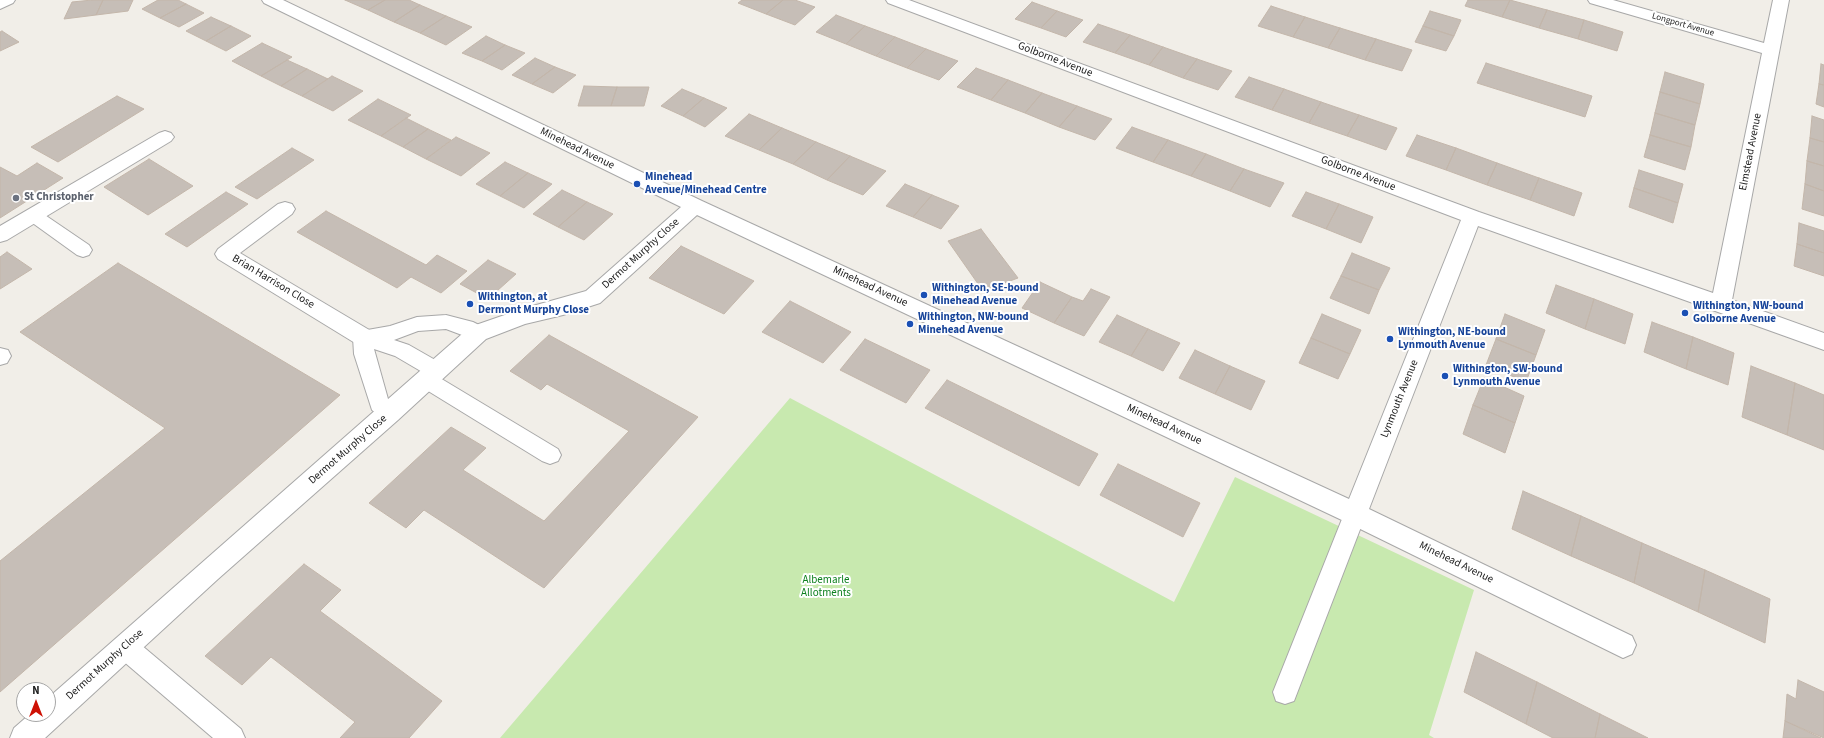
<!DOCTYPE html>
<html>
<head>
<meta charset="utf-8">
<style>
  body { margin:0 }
  #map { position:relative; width:1824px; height:738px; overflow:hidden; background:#f1eee8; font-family:"Source Sans 3",sans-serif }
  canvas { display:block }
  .north { position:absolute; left:16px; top:682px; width:40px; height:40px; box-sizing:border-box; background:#fff; border:1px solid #a6a6a6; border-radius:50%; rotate:0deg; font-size:11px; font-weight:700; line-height:16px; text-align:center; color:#212121 }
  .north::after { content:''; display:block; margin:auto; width:14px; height:18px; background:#ce1104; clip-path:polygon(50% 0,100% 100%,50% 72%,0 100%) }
</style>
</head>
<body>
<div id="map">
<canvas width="1824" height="738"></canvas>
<div class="north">N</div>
</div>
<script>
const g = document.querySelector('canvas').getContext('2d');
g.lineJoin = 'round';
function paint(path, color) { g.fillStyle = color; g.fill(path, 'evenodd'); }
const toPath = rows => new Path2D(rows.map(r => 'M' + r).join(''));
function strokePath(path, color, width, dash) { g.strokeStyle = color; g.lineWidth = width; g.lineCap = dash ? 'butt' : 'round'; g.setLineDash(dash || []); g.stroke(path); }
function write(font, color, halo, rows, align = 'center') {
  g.font = font + ' "Source Sans 3",sans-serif'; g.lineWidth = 4; g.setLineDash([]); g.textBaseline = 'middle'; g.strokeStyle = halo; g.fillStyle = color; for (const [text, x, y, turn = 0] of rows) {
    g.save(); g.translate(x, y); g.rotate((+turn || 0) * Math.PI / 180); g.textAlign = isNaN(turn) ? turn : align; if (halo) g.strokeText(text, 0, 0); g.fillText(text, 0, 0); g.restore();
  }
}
paint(toPath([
  [790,398,1174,602,1235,477,1474,590,1429,735,1434,738,500,738]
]), '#c8e9af');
const building = toPath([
  [92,0,103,0,96,15,64,19,72,2,92,0],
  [103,0,133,0,128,11,96,15,103,0],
  [158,0,178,0,186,4,160,18,142,9,158,0],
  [345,0,385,0,368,10,345,0],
  [385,0,409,0,420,5,394,22,368,10,385,0],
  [742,0,783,0,766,14,738,3,742,0],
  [783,0,795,0,815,7,795,25,766,14,783,0],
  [1468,0,1510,0,1502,17,1465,6,1468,0],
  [1510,0,1547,10,1539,28,1502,17,1510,0],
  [1032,2,1057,11,1041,28,1015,19,1032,2],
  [186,4,204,13,179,27,160,18,186,4],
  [420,5,446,16,420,33,394,22,420,5],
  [1271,6,1305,17,1293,37,1258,26,1271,6],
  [1547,10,1584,20,1578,39,1539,28,1547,10],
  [1057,11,1083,20,1066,37,1041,28,1057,11],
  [1430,11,1461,20,1454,36,1423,26,1430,11],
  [836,15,865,26,846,44,816,32,836,15],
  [446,16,472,27,446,45,420,33,446,16],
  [211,17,231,26,206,41,186,31,211,17],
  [1305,17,1340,28,1328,48,1293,37,1305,17],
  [1584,20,1623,32,1617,51,1578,39,1584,20],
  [1098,24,1130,35,1115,53,1083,42,1098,24],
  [231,26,251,36,226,51,206,41,231,26],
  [865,26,895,37,876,56,846,44,865,26],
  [1423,26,1454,36,1446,51,1415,42,1423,26],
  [1340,28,1376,39,1365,60,1328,48,1340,28],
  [2,31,19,42,0,51,0,32,2,31],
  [1130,35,1163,47,1149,65,1115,53,1130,35],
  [486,36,505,45,482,61,462,53,486,36],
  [895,37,926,49,907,68,876,56,895,37],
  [1376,39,1412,50,1402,71,1365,60,1376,39],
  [262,43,292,57,261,76,232,61,262,43],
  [505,45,525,53,502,70,482,61,505,45],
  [1163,47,1197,59,1183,78,1149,65,1163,47],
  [926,49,958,61,939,80,907,68,926,49],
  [535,58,555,67,532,84,512,75,535,58],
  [1197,59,1232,71,1218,90,1183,78,1197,59],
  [287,60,307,69,281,86,261,76,287,60],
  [1486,63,1592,96,1585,117,1477,83,1486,63],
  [1821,64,1824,65,1824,85,1819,84,1821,64],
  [555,67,576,75,553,93,532,84,555,67],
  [976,68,1008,80,991,100,957,87,976,68],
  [307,69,328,79,302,96,281,86,307,69],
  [1665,72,1704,84,1700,104,1660,92,1665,72],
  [332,76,363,91,333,111,302,96,332,76],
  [1249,77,1284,89,1272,110,1235,97,1249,77],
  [1008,80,1042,93,1025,113,991,100,1008,80],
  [1819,84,1824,85,1824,107,1816,104,1819,84],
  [584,86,617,87,611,106,578,106,584,86],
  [617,87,649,87,644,106,611,106,617,87],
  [682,89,704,98,683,116,661,106,682,89],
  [1284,89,1321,102,1309,123,1272,110,1284,89],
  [1660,92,1700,104,1695,125,1655,113,1660,92],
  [1042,93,1077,106,1059,127,1025,113,1042,93],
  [117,96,144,109,58,162,31,147,117,96],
  [704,98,727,108,705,127,683,116,704,98],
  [378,99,411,115,381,136,348,120,378,99],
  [1321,102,1359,115,1347,136,1309,123,1321,102],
  [1077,106,1112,119,1095,140,1059,127,1077,106],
  [1655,113,1695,125,1691,147,1650,135,1655,113],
  [749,114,782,128,759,150,725,136,749,114],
  [1359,115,1397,128,1386,150,1347,136,1359,115],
  [1812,116,1824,120,1824,142,1810,138,1812,116],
  [406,118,428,129,403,147,381,136,406,118],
  [1132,127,1168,140,1153,162,1116,148,1132,127],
  [782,128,816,142,793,164,759,150,782,128],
  [428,129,451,140,426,159,403,147,428,129],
  [1417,135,1456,148,1446,170,1406,156,1417,135],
  [1650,135,1691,147,1685,170,1644,157,1650,135],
  [456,137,490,153,461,176,426,159,456,137],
  [1810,138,1824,142,1824,166,1807,161,1810,138],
  [1168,140,1206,154,1191,176,1153,162,1168,140],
  [816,142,850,156,827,180,793,164,816,142],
  [292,148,314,160,257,199,235,187,292,148],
  [1456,148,1497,163,1487,185,1446,170,1456,148],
  [1206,154,1244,169,1230,191,1191,176,1206,154],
  [850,156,886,171,863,195,827,180,850,156],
  [149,159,193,186,148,215,104,187,149,159],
  [1807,161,1824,166,1824,191,1805,184,1807,161],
  [505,162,528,173,500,196,476,184,505,162],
  [37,163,63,178,0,218,0,167,17,176,37,163],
  [1497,163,1539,178,1530,200,1487,185,1497,163],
  [1244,169,1284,183,1270,207,1230,191,1244,169],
  [1639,170,1683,184,1678,203,1634,188,1639,170],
  [528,173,552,184,524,208,500,196,528,173],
  [1539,178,1582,193,1574,216,1530,200,1539,178],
  [905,184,932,195,913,217,886,206,905,184],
  [1805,184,1824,191,1824,216,1802,209,1805,184],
  [1634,188,1678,203,1673,223,1629,207,1634,188],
  [562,190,587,202,558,227,533,214,562,190],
  [226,192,248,204,187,247,165,234,226,192],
  [1306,192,1339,204,1326,229,1292,216,1306,192],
  [932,195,959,206,941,229,913,217,932,195],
  [587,202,613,214,584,240,558,227,587,202],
  [1339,204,1373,217,1361,243,1326,229,1339,204],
  [326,211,426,265,437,255,467,271,441,293,411,277,397,288,297,232,326,211],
  [1799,223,1824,231,1824,253,1797,244,1799,223],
  [981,229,1018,278,983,291,948,241,981,229],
  [1797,244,1824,253,1824,276,1794,266,1797,244],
  [681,246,754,281,724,314,649,278,681,246],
  [7,252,32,269,0,289,0,257,7,252],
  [1352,253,1390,268,1379,290,1341,276,1352,253],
  [488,260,516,274,488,299,460,284,488,260],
  [118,263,340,395,0,692,0,561,165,428,20,332,118,263],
  [1341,276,1379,290,1369,314,1330,298,1341,276],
  [1040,282,1072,297,1054,323,1022,308,1040,282],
  [1556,285,1594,299,1585,329,1546,313,1556,285],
  [1091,289,1110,297,1084,336,1054,323,1072,297,1083,301,1091,289],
  [1594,299,1633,314,1625,344,1585,329,1594,299],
  [790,301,851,332,823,363,762,332,790,301],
  [1322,314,1361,330,1350,354,1311,338,1322,314],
  [1505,314,1545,330,1536,355,1496,339,1505,314],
  [1117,315,1148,329,1131,356,1099,342,1117,315],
  [1652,322,1693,337,1686,369,1644,352,1652,322],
  [1148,329,1180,343,1163,371,1131,356,1148,329],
  [549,335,698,417,544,588,424,510,406,528,369,503,451,427,486,448,463,470,544,521,629,431,547,384,541,390,510,371,549,335],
  [1693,337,1734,353,1728,385,1686,369,1693,337],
  [1311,338,1350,354,1338,379,1299,363,1311,338],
  [865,339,930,370,906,403,840,370,865,339],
  [1496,339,1536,355,1526,382,1486,365,1496,339],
  [1195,350,1230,366,1215,394,1179,378,1195,350],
  [1230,366,1265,381,1251,410,1215,394,1230,366],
  [1751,366,1795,383,1787,435,1742,417,1751,366],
  [1484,378,1524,396,1515,423,1473,405,1484,378],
  [947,380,1098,454,1079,486,925,408,947,380],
  [1795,383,1824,395,1824,450,1787,435,1795,383],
  [1473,405,1515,423,1505,453,1463,434,1473,405],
  [1118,464,1200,503,1183,537,1100,495,1118,464],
  [1523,491,1581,516,1571,556,1512,529,1523,491],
  [1581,516,1642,543,1634,583,1571,556,1581,516],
  [1642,543,1705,570,1698,612,1634,583,1642,543],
  [304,564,341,590,320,611,442,701,409,738,340,738,355,722,271,657,242,685,205,656,304,564],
  [1705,570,1770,599,1765,643,1698,612,1705,570],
  [1476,652,1537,682,1526,724,1464,692,1476,652],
  [1798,680,1824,692,1824,738,1785,721,1787,694,1796,699,1798,680],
  [1537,682,1600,714,1595,738,1553,738,1526,724,1537,682],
  [1600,714,1648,738,1595,738,1600,714],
  [1785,721,1821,738,1783,738,1785,721]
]);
paint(building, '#c6beb7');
strokePath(building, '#c3b6aa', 1);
const lane = toPath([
  [33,209,39,211,89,245,92,250,89,255,83,257,77,255,27,219,24,215,27,211,33,209],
  [446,315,473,322,485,328,488,333,485,338,478,341,446,329,418,331,394,340,409,345,444,365,447,371,444,377,440,378,558,449,561,455,558,461,550,464,542,461,420,386,417,380,420,374,424,373,395,356,374,349,388,399,397,407,400,413,397,419,390,422,383,419,372,410,354,354,353,337,356,332,390,326,417,317,446,315],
  [0,348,8,350,11,356,7,363,0,365,0,348],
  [1355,504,1363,507,1366,514,1294,701,1285,704,1276,701,1273,692,1344,514,1347,507,1355,504],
  [125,635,134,639,241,729,245,738,213,738,116,655,113,647,116,639,125,635]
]);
const street = toPath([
  [0,0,15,0,13,3,0,9,0,0],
  [262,0,283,0,702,201,1349,499,1461,220,888,3,886,0,909,0,1479,212,1713,293,1762,53,1590,3,1588,0,1613,0,1764,43,1773,0,1789,0,1732,300,1824,333,1824,350,1478,226,1369,509,1632,636,1636,645,1632,654,1623,658,1346,522,697,215,600,303,563,315,525,324,486,339,398,420,218,579,45,738,10,738,14,728,30,714,48,714,48,698,470,327,522,309,586,291,681,207,264,3,262,0],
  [165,131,171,133,174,137,171,141,7,240,0,242,0,226,159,133,165,131],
  [285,202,292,204,295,209,292,214,240,253,371,331,374,337,371,343,363,345,355,343,218,259,215,254,218,249,278,204,285,202]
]);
strokePath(lane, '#a8a8a8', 2);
strokePath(street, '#a8a8a8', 2);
paint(lane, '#fff');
paint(street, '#fff');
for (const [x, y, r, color] of [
  [637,184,4,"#1a4fb4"],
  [16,198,4,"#6b7280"],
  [924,295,4,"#1a4fb4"],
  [470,304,4,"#1a4fb4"],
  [1685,313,4,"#1a4fb4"],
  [910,324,4,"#1a4fb4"],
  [1390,339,4,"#1a4fb4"],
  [1445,376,4,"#1a4fb4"]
]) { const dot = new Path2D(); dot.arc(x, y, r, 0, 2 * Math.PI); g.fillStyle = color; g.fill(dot); strokePath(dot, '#fff', 1.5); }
write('9px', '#212121', '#fff', [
  ["Longport Avenue",1683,25,16]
]);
write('11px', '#212121', '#fff', [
  ["Golborne Avenue",1055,60,21],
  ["Minehead Avenue",577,149,26],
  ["Elmstead Avenue",1751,152,-79],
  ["Golborne Avenue",1358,174,21],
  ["Dermot Murphy Close",641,254,-42],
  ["Brian Harrison Close",273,282,31],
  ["Minehead Avenue",870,287,25],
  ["Lynmouth Avenue",1400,399,-68],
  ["Minehead Avenue",1164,425,25],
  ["Dermot Murphy Close",348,450,-41],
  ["Minehead Avenue",1456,563,26],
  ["Dermot Murphy Close",105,665,-42]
]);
write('bold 11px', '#164399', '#fff', [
  ["Minehead",645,178],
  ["Avenue/Minehead Centre",645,191],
  ["Withington, SE-bound",932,289],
  ["Minehead Avenue",932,302],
  ["Withington, at",478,298],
  ["Dermont Murphy Close",478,311],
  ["Withington, NW-bound",1693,307],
  ["Golborne Avenue",1693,320],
  ["Withington, NW-bound",918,318],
  ["Minehead Avenue",918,331],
  ["Withington, NE-bound",1398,333],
  ["Lynmouth Avenue",1398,346],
  ["Withington, SW-bound",1453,370],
  ["Lynmouth Avenue",1453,383]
], 'left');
write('bold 11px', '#5b616d', '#fff', [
  ["St Christopher",24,198]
], 'left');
write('11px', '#0e801f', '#fff', [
  ["Albemarle",826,581],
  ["Allotments",826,594]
]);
</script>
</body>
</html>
